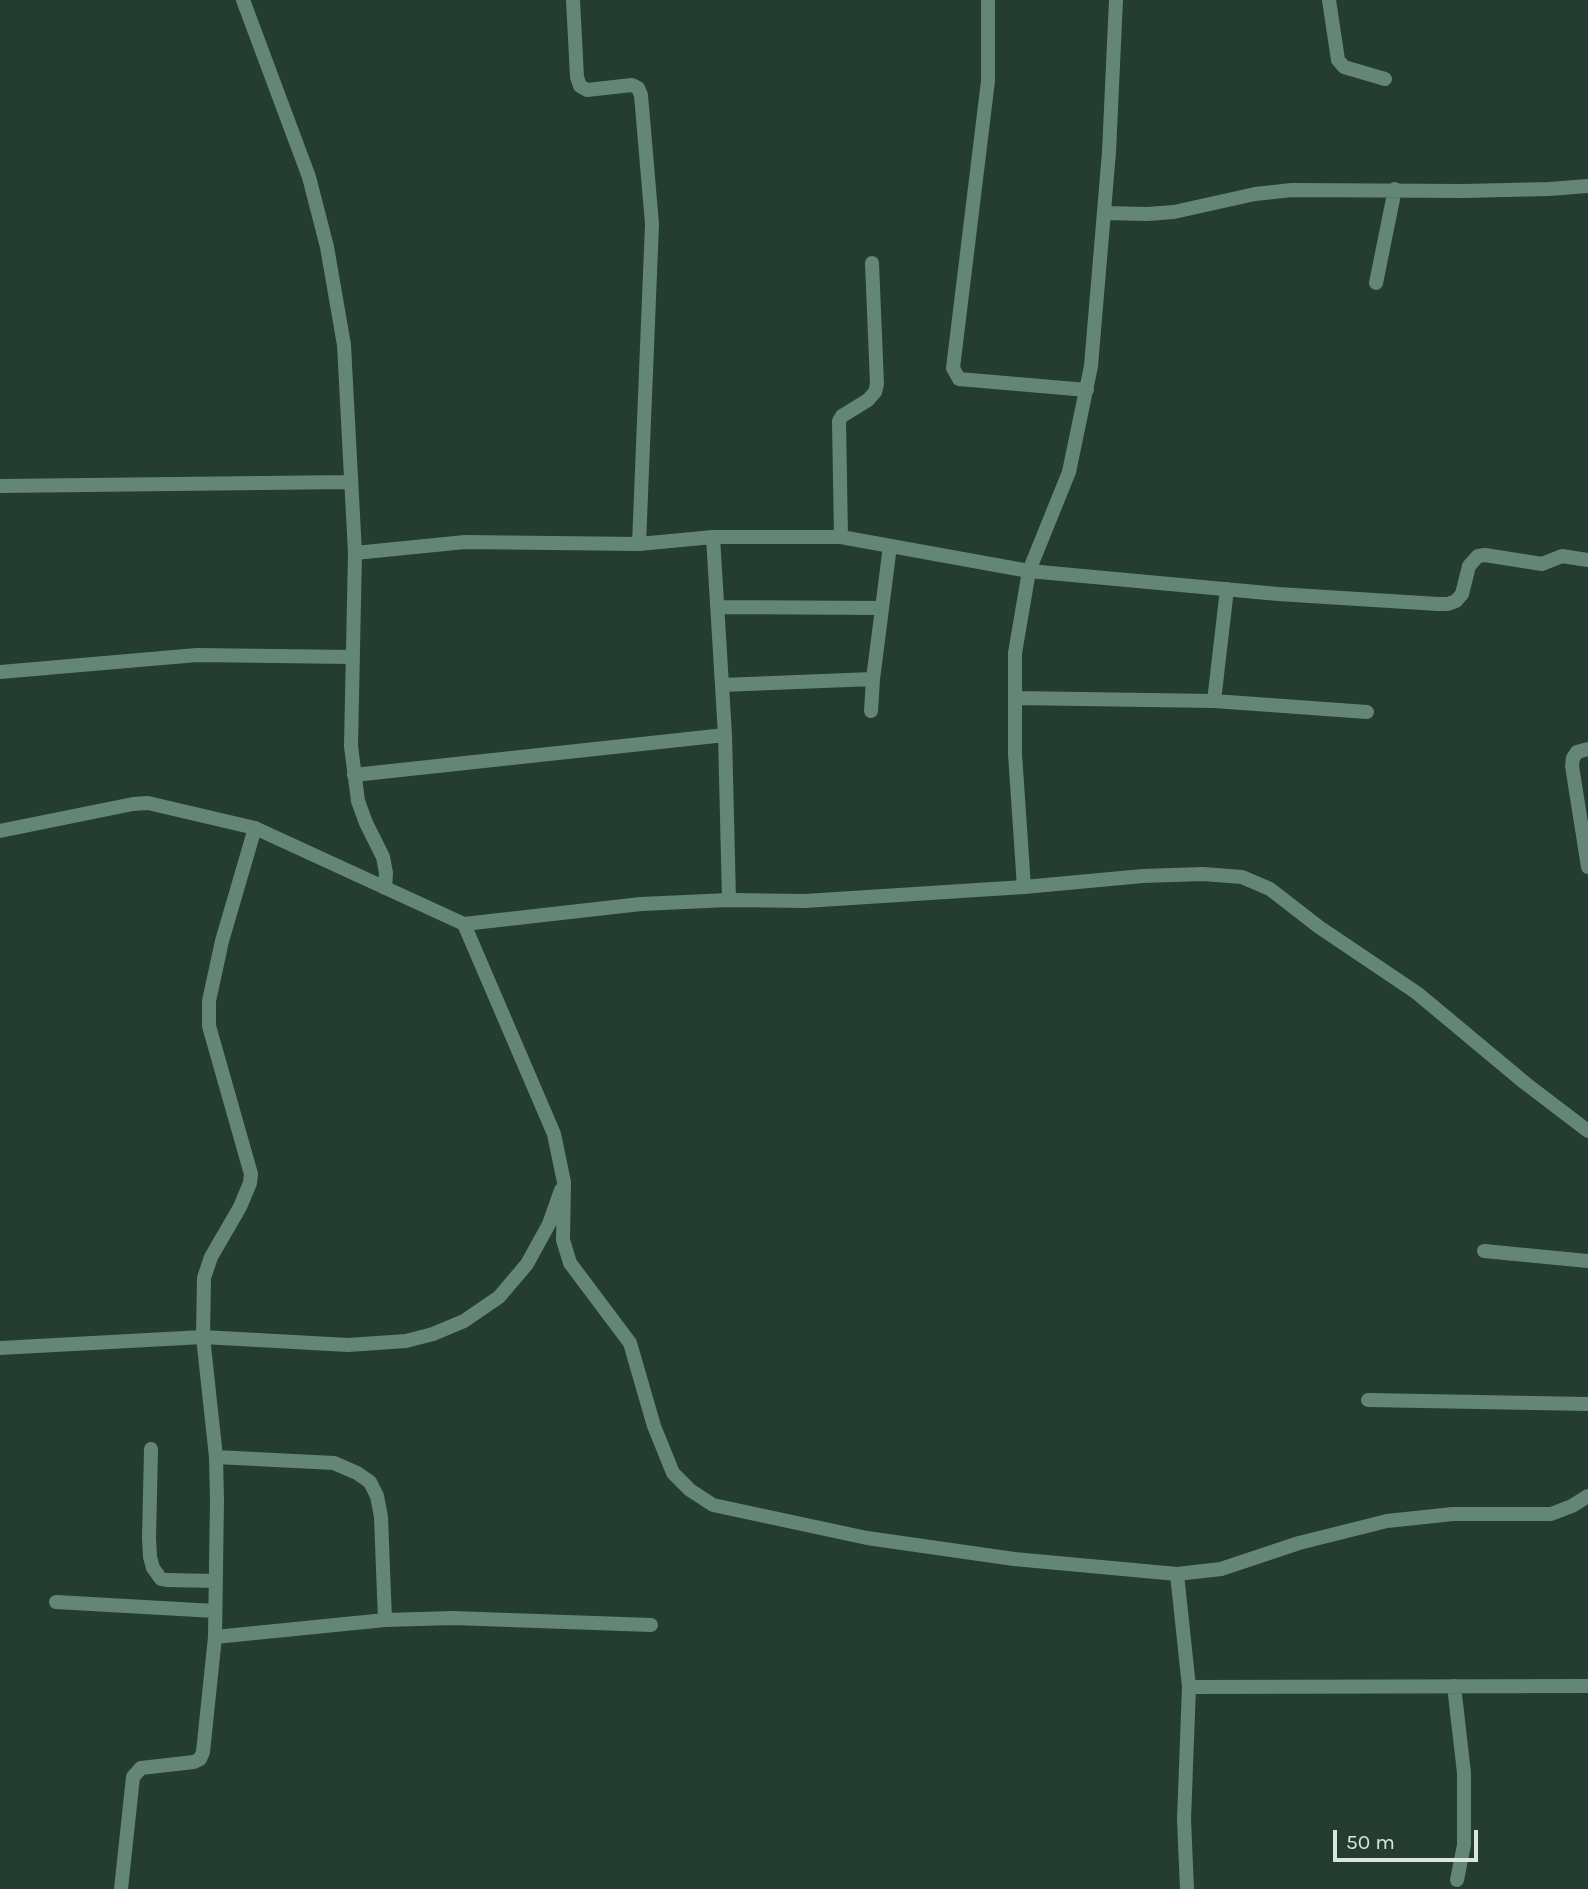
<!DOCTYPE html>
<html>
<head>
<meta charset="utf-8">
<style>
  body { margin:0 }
  #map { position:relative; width:1588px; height:1889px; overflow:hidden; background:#253c32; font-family:Karla,sans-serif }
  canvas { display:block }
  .scale { position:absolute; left:1333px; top:1830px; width:145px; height:32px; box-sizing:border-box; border:4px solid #d9e6df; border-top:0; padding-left:9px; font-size:21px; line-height:24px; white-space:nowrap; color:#d9e6df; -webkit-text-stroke:5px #253c32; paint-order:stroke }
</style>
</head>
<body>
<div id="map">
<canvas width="1588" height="1889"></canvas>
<div class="scale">50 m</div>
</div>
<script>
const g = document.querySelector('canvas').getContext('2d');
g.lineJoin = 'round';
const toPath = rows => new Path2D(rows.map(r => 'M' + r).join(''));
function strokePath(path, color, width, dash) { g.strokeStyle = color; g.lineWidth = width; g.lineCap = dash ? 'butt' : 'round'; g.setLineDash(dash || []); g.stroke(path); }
strokePath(toPath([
  [243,0,309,177,327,247,344,345,355,553,351,746,358,801,366,823,383,857,386,873,385,888],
  [573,0,577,77,580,86,587,90,632,85,638,88,641,95,652,224,639,544],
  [988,0,988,81,953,368,959,379,1087,390],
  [1329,0,1338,60,1344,67,1385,79],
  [1104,213,1147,214,1174,212,1255,194,1292,190,1464,191,1549,189,1588,186],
  [1376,283,1395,189],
  [0,486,349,482],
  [841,537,839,421,842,416,868,400,875,392,877,384,872,263],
  [355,553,465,542,639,544,713,537],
  [717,607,882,608],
  [0,672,197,655,351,657],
  [722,685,873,679],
  [1015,698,1214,701,1367,712],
  [1214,701,1227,589],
  [871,711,873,679,890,546],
  [1588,749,1577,752,1573,758,1572,766,1588,867],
  [354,775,725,735],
  [1024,887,1015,754,1015,653,1029,571,1069,472,1091,366,1109,152,1116,0],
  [729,900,725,735,713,537,841,537,1029,571,1278,594,1438,604,1448,604,1456,601,1462,594,1469,566,1478,556,1485,555,1542,564,1562,556,1588,560],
  [464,924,554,1134,564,1182,563,1240,570,1263,630,1343,654,1426,673,1473,690,1490,713,1505,867,1538,1014,1559,1177,1574,1221,1569,1299,1543,1387,1521,1453,1514,1551,1514,1572,1506,1588,1496],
  [1484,1251,1588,1261],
  [0,1348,203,1337,348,1345,406,1341,433,1334,464,1321,499,1297,527,1264,549,1224,561,1190],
  [1368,1400,1588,1404],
  [151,1449,149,1538,150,1557,153,1568,161,1579,166,1580,216,1581],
  [216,1457,334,1463,357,1473,370,1482,377,1496,381,1517,385,1620],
  [1177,1574,1189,1687,1588,1686],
  [56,1602,215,1611],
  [215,1637,385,1620,453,1618,651,1625],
  [1454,1686,1464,1773,1464,1845,1457,1880],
  [121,1889,133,1777,141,1768,194,1762,200,1759,203,1752,215,1637,217,1500,216,1457,203,1337,204,1278,211,1257,240,1207,250,1183,251,1174,209,1026,209,1001,222,941,255,828],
  [1187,1889,1184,1819,1189,1687]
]), '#648677', 14);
strokePath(toPath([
  [0,831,133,804,148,803,255,828,464,924,641,904,729,900,805,901,1024,887,1143,876,1203,874,1242,877,1270,889,1319,927,1417,993,1525,1083,1588,1131]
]), '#648677', 14);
</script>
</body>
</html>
